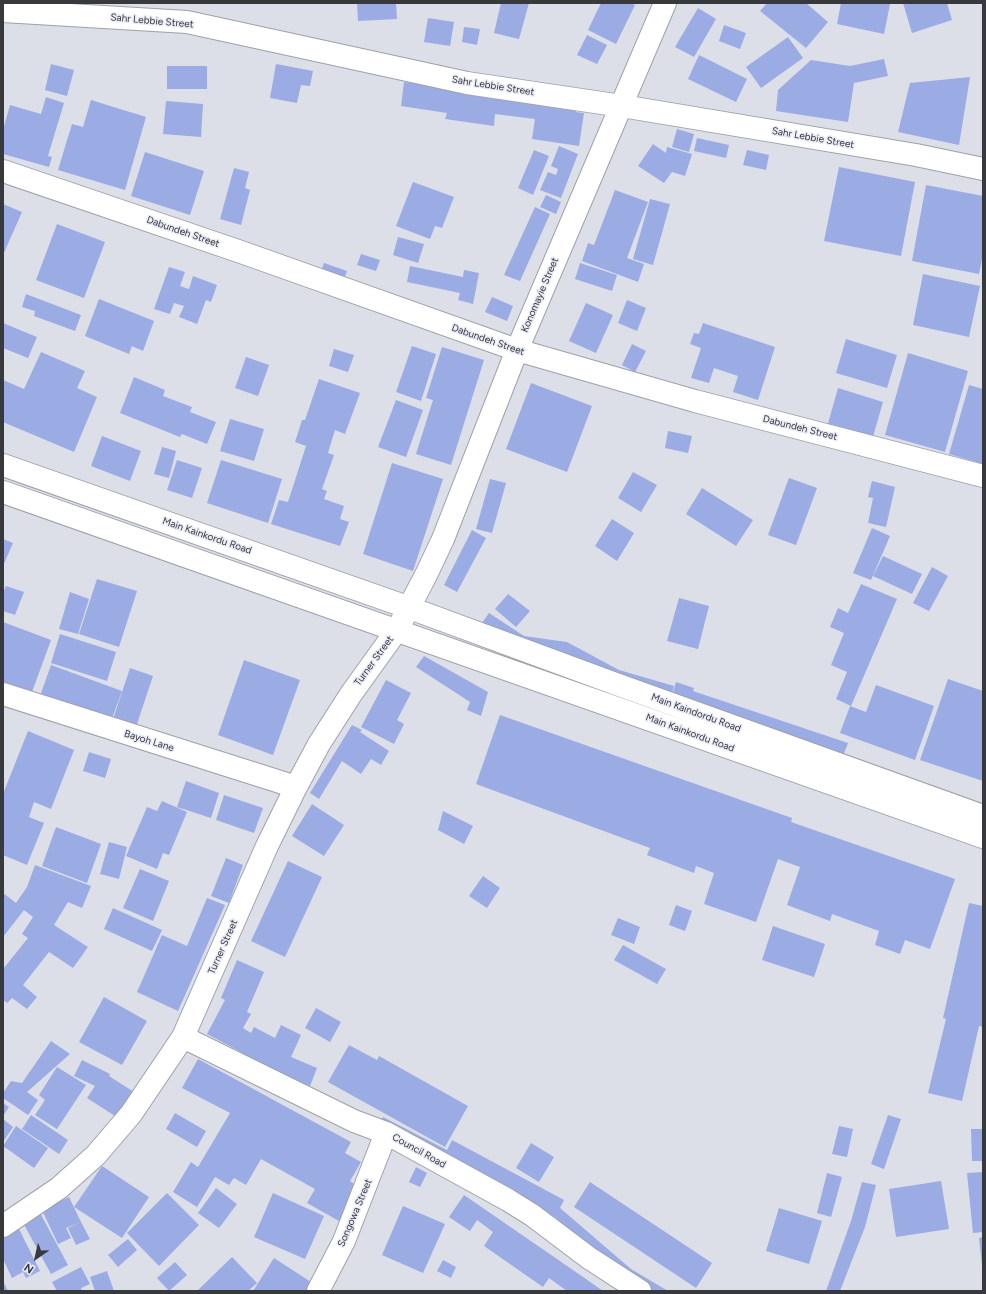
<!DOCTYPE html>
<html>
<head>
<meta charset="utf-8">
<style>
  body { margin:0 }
  #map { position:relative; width:986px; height:1294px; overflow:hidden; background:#dcdfe8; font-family:Figtree,sans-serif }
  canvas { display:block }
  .frame { position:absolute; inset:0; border:4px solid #38393d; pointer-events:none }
  .north { position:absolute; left:16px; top:1238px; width:40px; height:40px; -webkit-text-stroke:3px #e9ecf6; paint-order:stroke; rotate:214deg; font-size:11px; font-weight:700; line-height:16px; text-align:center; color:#38393d }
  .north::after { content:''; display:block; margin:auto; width:14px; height:18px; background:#38393d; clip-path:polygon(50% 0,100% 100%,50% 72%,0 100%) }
</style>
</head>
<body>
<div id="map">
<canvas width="986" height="1294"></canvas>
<div class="frame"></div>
<div class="north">N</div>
</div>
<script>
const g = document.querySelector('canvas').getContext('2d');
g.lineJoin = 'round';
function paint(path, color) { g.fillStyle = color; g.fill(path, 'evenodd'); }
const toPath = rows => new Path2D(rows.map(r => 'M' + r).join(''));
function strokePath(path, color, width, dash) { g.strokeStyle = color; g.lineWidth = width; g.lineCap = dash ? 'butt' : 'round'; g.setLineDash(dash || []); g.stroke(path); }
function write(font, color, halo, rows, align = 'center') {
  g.font = font + ' Figtree,sans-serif'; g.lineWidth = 3; g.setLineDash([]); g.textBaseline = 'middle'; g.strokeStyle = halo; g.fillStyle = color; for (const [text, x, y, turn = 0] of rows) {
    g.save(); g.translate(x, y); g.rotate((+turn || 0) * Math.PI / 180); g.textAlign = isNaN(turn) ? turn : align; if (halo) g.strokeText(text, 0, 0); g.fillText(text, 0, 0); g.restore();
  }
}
paint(toPath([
  [357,3,396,3,397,19,358,21],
  [501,3,529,3,519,39,494,33],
  [601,3,631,3,635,5,616,44,588,30],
  [767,3,806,3,828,22,806,48,760,11],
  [841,3,890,4,884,34,837,24],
  [903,3,947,3,952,20,912,33],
  [698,8,716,19,694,57,675,47],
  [428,18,454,22,450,46,424,42],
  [724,25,746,33,740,49,719,41],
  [464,27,480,29,477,45,462,42],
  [587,35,607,45,597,64,577,55],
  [788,37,803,58,761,88,746,67],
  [699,55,747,79,736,102,688,79],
  [884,59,888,76,854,83,848,122,776,111,778,90,811,60,850,66],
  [51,64,74,70,67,96,45,90],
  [276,64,313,71,310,86,301,85,297,103,270,98],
  [167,66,207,66,207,89,167,89],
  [970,77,959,145,898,132,910,83],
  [404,82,577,107,576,112,584,113,579,146,532,139,535,119,495,114,494,126,445,119,447,113,401,106],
  [46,97,64,103,48,156,52,157,49,167,3,154,3,130,10,105,41,114],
  [91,100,146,117,125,190,58,170,72,124,83,127],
  [166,101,203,104,201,137,163,134],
  [677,129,694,134,689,152,672,147],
  [697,138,729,145,726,158,694,151],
  [653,144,666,153,667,147,692,154,685,176,672,172,664,183,638,166],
  [559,146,578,154,561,198,540,190,548,172,556,175,558,169,551,166],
  [534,150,549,156,533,195,518,188],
  [747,150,769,155,766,170,743,165],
  [145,152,204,171,190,215,131,196],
  [839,167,915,182,901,256,824,241],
  [234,168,249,172,245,188,250,190,241,225,220,219],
  [413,182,454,197,442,228,435,226,430,239,396,226],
  [926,185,983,196,983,254,979,274,912,261],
  [615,190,648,202,627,258,644,264,638,282,582,261,588,243,594,245],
  [546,195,561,202,556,214,540,207],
  [650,199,670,204,653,265,633,259],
  [3,204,22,212,3,255],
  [535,207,550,214,520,281,504,275],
  [57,224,105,242,84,298,36,280],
  [398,237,424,244,418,263,393,255],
  [361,254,380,260,376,271,357,265],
  [324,263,347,271,343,282,320,274],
  [580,263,617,275,612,291,575,279],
  [410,266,463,277,464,270,479,273,473,304,458,300,460,293,407,282],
  [169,267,185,272,180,286,189,289,193,276,217,285,211,302,206,300,197,324,179,317,184,306,174,303,170,314,154,309],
  [923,274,980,286,969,337,913,325],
  [26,294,81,315,75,331,34,316,35,311,22,307],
  [492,297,513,306,507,321,485,312],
  [99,299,154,321,143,351,132,346,129,354,85,336],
  [627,300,646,308,637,331,618,323],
  [586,303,613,315,596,353,569,341],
  [3,323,37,337,28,358,3,348],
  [703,323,775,347,758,400,733,392,738,376,714,368,709,383,691,378,701,348,690,344,694,333,699,334],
  [846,339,897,355,887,388,836,373],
  [632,344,646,351,635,372,622,365],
  [412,346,436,354,421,401,396,392],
  [442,347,484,360,451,465,416,454,433,400,426,398],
  [334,349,354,355,348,372,329,366],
  [41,352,85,371,77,388,97,397,74,452,3,422,3,380,24,389],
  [908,353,968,371,945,452,885,435],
  [246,357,269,365,258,396,235,388],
  [134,377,165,390,163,396,192,407,190,412,216,422,207,444,182,434,180,437,120,413],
  [319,379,360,393,345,434,335,430,328,453,334,455,322,489,327,491,324,499,344,506,340,519,349,522,340,546,271,524,279,500,288,502,306,446,295,442,302,420,305,420],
  [531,383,592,406,567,472,506,449],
  [969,385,983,389,983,464,949,454],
  [838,388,883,402,872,440,827,427],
  [396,400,423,410,406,457,378,447],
  [230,419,264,429,254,461,220,451],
  [668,431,692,436,688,453,665,448],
  [102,436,141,451,130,481,91,466],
  [162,447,176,451,169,478,154,474],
  [177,460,202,468,192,498,167,490],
  [221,460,282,479,268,523,207,503],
  [392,463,443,479,413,571,363,554],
  [633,472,657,485,641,512,618,498],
  [789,478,817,488,796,545,768,535],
  [490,479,506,483,492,533,476,529],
  [872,481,895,487,886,527,868,523,873,498,868,497],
  [702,488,753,520,736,546,686,514],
  [612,519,634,533,617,561,595,546],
  [872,528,890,536,871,580,853,573],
  [472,530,486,538,457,592,444,585],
  [3,539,13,543,3,566],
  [883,556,922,574,912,594,873,576],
  [932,567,948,576,929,611,913,603],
  [97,579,137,591,119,647,79,634],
  [861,584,897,599,851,706,836,699,847,672,831,665,844,633,830,627,838,608,848,613],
  [6,586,24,592,15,615,3,611,3,593],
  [70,592,89,599,78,634,59,629],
  [508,594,530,611,516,627,495,609],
  [679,598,709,606,698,649,667,641],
  [489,613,524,636,567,642,619,670,674,686,671,698,502,637,482,623],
  [3,622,51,640,32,692,3,682],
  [60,634,116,652,107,681,51,663],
  [424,656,488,692,481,716,467,710,470,702,416,667],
  [244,660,300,680,273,755,218,735],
  [51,665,122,691,111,721,40,696],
  [130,668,153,676,136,727,113,719],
  [948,679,983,691,983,781,920,760],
  [386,680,411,693,397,720,404,724,394,744,361,727],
  [676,682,694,688,693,691,848,743,843,756,690,704,691,699,673,692],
  [876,685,934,706,915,760,840,733,850,706,866,712],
  [500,715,792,818,791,822,955,879,930,949,905,940,900,954,875,945,879,931,832,914,830,921,787,905,800,867,778,859,756,922,704,904,714,873,696,866,694,873,647,855,650,848,476,784],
  [352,725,362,730,360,732,389,751,381,765,371,759,361,774,342,761,319,799,310,793],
  [28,731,74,750,51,809,34,802,29,817,44,823,27,865,3,855,3,794],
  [89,752,111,759,105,778,83,771],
  [186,781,219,793,211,818,177,807],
  [224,795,263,808,254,833,216,820],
  [162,801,187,812,169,855,163,853,157,869,126,856,147,807,157,811],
  [312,804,344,825,324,856,292,836],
  [443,811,473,826,464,844,438,830],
  [56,827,101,844,87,883,42,866],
  [109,842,127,847,119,879,100,874],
  [226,858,243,865,229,903,211,896],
  [288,861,322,877,285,957,251,941],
  [35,865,91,886,82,908,68,902,54,925,88,947,73,968,49,952,23,985,37,997,27,1009,12,998,7,1003,3,1000,3,969,28,938,22,934,33,917,24,910,3,937,3,893,16,903,27,887],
  [140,869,169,881,153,921,123,908],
  [483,876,500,888,487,908,469,896],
  [207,898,225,905,178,1011,137,992,162,935,187,946],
  [969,903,983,906,983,1027,979,1026,962,1101,928,1093,946,1019,943,1018],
  [676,905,692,911,685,931,669,925],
  [113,908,162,930,152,951,104,929],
  [618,918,640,927,634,944,611,935],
  [773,926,825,944,814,977,762,960],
  [623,945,666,969,657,984,614,960],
  [237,960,264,972,247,1012,251,1014,243,1028,251,1033,254,1027,275,1038,281,1025,301,1035,291,1057,317,1068,310,1086,264,1067,241,1052,207,1034,225,1000,221,998],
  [104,997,147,1021,122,1065,79,1042],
  [316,1008,341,1022,330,1042,305,1028],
  [51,1041,70,1054,27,1092,38,1100,28,1115,3,1098,3,1093,11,1081,22,1083],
  [349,1045,377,1060,379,1056,468,1106,445,1147,328,1082],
  [198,1059,351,1142,345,1153,361,1162,350,1181,357,1186,339,1221,307,1203,315,1189,261,1159,246,1185,234,1178,229,1185,215,1177,197,1207,173,1192,191,1162,198,1167,230,1113,182,1088],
  [82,1060,110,1074,109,1076,134,1092,118,1118,87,1098,95,1086,74,1076],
  [57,1067,86,1085,57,1129,35,1115,45,1100,39,1095],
  [3,1103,9,1107,3,1116],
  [175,1113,206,1131,197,1147,166,1129],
  [31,1115,68,1140,59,1154,22,1129],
  [888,1115,901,1119,884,1169,871,1164],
  [383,1117,447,1150,452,1140,564,1200,560,1208,631,1269,668,1291,647,1291,624,1278,555,1217,510,1192,379,1125],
  [3,1119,13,1127,3,1142],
  [16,1126,48,1148,34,1168,3,1146],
  [839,1126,853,1129,847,1157,832,1154],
  [971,1129,983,1129,983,1161,972,1161],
  [531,1143,554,1157,539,1182,516,1168],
  [102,1166,149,1197,122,1238,74,1207],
  [416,1167,427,1173,420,1187,409,1182],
  [983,1172,983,1232,973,1233,967,1173],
  [827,1173,842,1177,831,1217,817,1213],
  [941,1181,949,1229,896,1237,889,1189],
  [590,1182,712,1263,696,1288,574,1207],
  [862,1182,876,1185,865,1227,840,1291,826,1291,851,1221],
  [216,1188,237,1204,219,1228,198,1213],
  [167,1193,199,1225,159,1266,127,1233],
  [273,1193,324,1216,305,1259,254,1237],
  [464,1195,586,1279,603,1291,567,1291,549,1278,543,1287,484,1246,493,1232,477,1220,470,1231,449,1217],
  [69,1197,81,1222,66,1228,71,1238,58,1244,42,1210],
  [403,1206,445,1224,423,1273,382,1255],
  [779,1208,822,1221,809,1264,766,1251],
  [39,1211,68,1265,51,1274,22,1221],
  [81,1222,90,1239,76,1245,68,1228],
  [19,1229,40,1271,26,1278,23,1272,12,1278,3,1259,3,1236],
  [983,1237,983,1265,982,1265,979,1238],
  [128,1239,137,1250,118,1267,108,1255],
  [232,1257,257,1283,248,1291,197,1291],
  [274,1258,311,1282,306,1291,253,1291],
  [443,1260,456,1267,451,1278,437,1271],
  [175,1262,187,1275,169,1291,157,1278],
  [81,1267,90,1284,81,1288,82,1291,57,1291,52,1282],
  [107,1271,114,1291,95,1291,90,1277],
  [3,1281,8,1291,3,1291]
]), '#9aace3');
const minor = toPath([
  [3,11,187,22,467,83,622,106,916,155,983,169],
  [3,171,241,252,517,350,695,401,983,476],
  [3,694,296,787],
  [183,1037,354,1121,386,1133,508,1200,532,1215,589,1258,640,1291],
  [3,1226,59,1188,96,1155,131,1114,183,1037,267,846,296,787,319,744,351,694,397,630,426,575,443,539,517,350,665,3],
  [318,1291,344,1241,386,1133]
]);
const major = toPath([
  [3,465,410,608,616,684,983,816],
  [3,492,983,837]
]);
strokePath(minor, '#9ea1aa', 24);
strokePath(major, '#9ea1aa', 24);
strokePath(minor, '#fff', 22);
strokePath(major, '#fff', 22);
write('10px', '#38393d', '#e9ecf6', [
  ["Sahr Lebbie Street",152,21,5],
  ["Sahr Lebbie Street",493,86,9],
  ["Sahr Lebbie Street",813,138,10],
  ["Dabundeh Street",183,232,19],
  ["Konomayie Street",540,295,-67],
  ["Dabundeh Street",488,340,19],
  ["Dabundeh Street",800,428,14],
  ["Main Kainkordu Road",207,536,19],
  ["Turner Street",374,661,-54],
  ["Main Kaindordu Road",696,713,20],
  ["Main Kainkordu Road",690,733,20],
  ["Bayoh Lane",149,741,17],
  ["Turner Street",223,947,-66],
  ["Council Road",419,1151,29],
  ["Songowa Street",355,1213,-67]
]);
</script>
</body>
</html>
